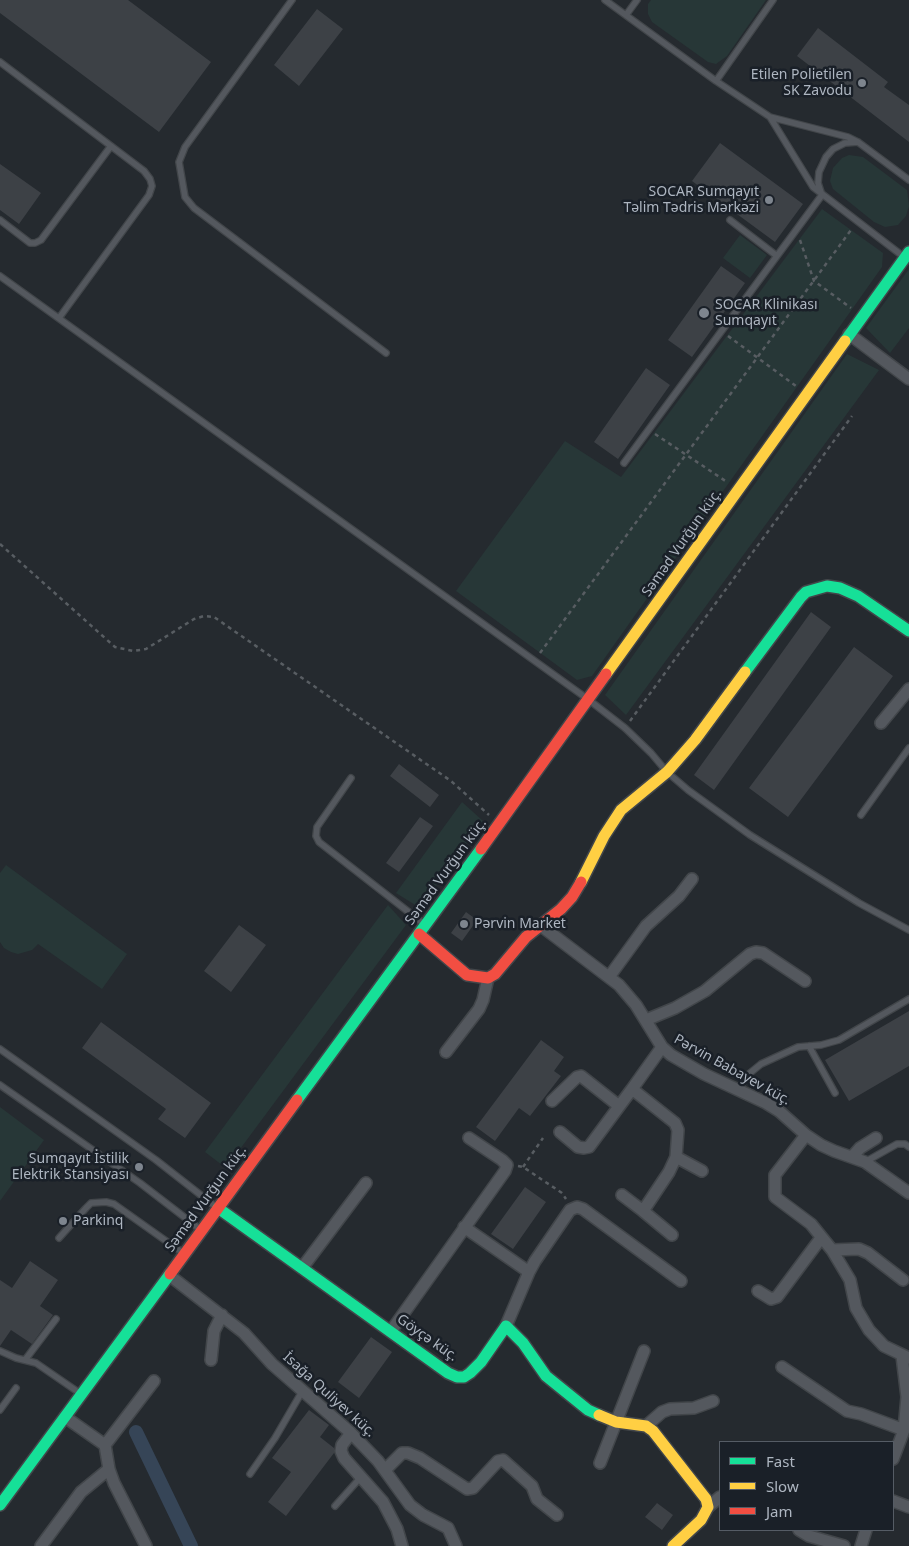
<!DOCTYPE html>
<html>
<head>
<meta charset="utf-8">
<style>
  body { margin:0 }
  #map { position:relative; width:909px; height:1546px; overflow:hidden; background:#252a2f; font-family:"Noto Sans",sans-serif }
  canvas { display:block }
  .legend { position:absolute; left:719px; top:1441px; width:175px; height:90px; box-sizing:border-box; background:#1a2028; border:1px solid #555c65; margin:0; padding:6px 9px; list-style:none; font-size:15px; color:#aeb6c1 }
  .legend li { display:flex; align-items:center; gap:10px; height:25px }
  .legend b { width:25px; border:1px solid #555c65 }
</style>
</head>
<body>
<div id="map">
<canvas width="909" height="1546"></canvas>
<ul class="legend">
<li><b style="height:6px;background:#16e098"></b>Fast</li>
<li><b style="height:6px;background:#ffcf43"></b>Slow</li>
<li><b style="height:6px;background:#f24e42"></b>Jam</li>
</ul>
</div>
<script>
const g = document.querySelector('canvas').getContext('2d');
g.lineJoin = 'round';
function paint(path, color) { g.fillStyle = color; g.fill(path, 'evenodd'); }
const toPath = rows => new Path2D(rows.map(r => 'M' + r).join(''));
function strokePath(path, color, width, dash) { g.strokeStyle = color; g.lineWidth = width; g.lineCap = dash ? 'butt' : 'round'; g.setLineDash(dash || []); g.stroke(path); }
function write(font, color, halo, rows, align = 'center') {
  g.font = font + ' "Noto Sans",sans-serif'; g.lineWidth = 5; g.setLineDash([]); g.textBaseline = 'middle'; g.strokeStyle = halo; g.fillStyle = color; for (const [text, x, y, turn = 0] of rows) {
    g.save(); g.translate(x, y); g.rotate((+turn || 0) * Math.PI / 180); g.textAlign = isNaN(turn) ? turn : align; if (halo) g.strokeText(text, 0, 0); g.fillText(text, 0, 0); g.restore();
  }
}
paint(toPath([
  [651,0,766,0,727,56,716,64,708,62,652,22,648,14,648,4],
  [849,155,863,157,907,190,909,206,906,216,898,225,885,227,874,222,833,189,830,181,833,168,842,158],
  [822,209,883,253,882,267,592,676,577,680,456,591,565,441,621,477],
  [740,235,767,255,750,278,723,258],
  [909,269,909,328,890,353,866,328],
  [847,354,879,370,626,715,605,695],
  [462,802,483,821,420,908,396,893],
  [6,865,127,954,102,989,38,944,32,950,18,954,11,952,4,948,0,942,0,873],
  [388,905,406,925,226,1168,205,1152],
  [0,1107,44,1140,0,1201]
]), '#273737');
strokePath(toPath([
  [136,1432,191,1546]
]), '#364557', 14);
paint(toPath([
  [0,0,128,0,211,62,159,132,0,13],
  [317,9,343,29,299,86,274,65],
  [818,28,888,82,884,87,909,105,909,142,797,56],
  [720,143,803,204,775,242,692,181],
  [0,164,41,193,19,224,0,210],
  [721,266,745,283,692,357,668,340],
  [646,368,670,385,618,459,594,442],
  [811,612,831,627,714,790,694,775],
  [854,647,893,676,788,817,749,788],
  [399,764,439,795,430,807,390,776],
  [420,817,433,826,399,872,386,863],
  [466,912,477,920,462,941,451,933],
  [239,925,266,945,231,992,204,971],
  [909,1011,909,1066,849,1101,825,1060],
  [101,1022,211,1103,185,1138,158,1119,166,1109,82,1048],
  [541,1040,564,1057,554,1071,561,1076,530,1116,519,1108,495,1141,476,1127],
  [525,1187,546,1202,513,1249,491,1234],
  [30,1261,58,1280,40,1306,53,1315,32,1344,11,1330,0,1346,0,1280,12,1288],
  [371,1337,392,1352,359,1398,338,1382],
  [309,1410,329,1425,320,1437,334,1448,334,1453,286,1516,268,1502,291,1472,272,1458],
  [657,1503,673,1515,662,1530,645,1517]
]), '#3d4146');
const lane = toPath([
  [292,0,185,147,179,162,185,197,194,208,386,353],
  [605,0,716,81,770,117],
  [626,15,637,0],
  [0,62,144,171,150,179,152,186,149,195,59,318],
  [716,81,773,0],
  [0,220,30,243,35,243,41,240,111,146],
  [730,220,777,256],
  [904,257,813,187,770,117,848,137,858,142,909,180],
  [0,276,589,700,625,728,651,753,667,772,688,790,750,835,859,903,909,930],
  [624,463,822,195,818,183,819,172,826,157,833,149,845,143,858,142],
  [351,778,317,827,316,836,319,842,424,924],
  [861,815,909,748],
  [809,1046,835,1093],
  [0,1049,156,1160,216,1207],
  [0,1085,140,1183,201,1230],
  [738,1089,750,1073,761,1064,798,1047,821,1045,839,1040,909,999],
  [865,1162,897,1144,905,1144,909,1147],
  [59,1238,86,1208,91,1203,106,1202,114,1204,183,1253],
  [0,1351,16,1358,36,1363,81,1394],
  [25,1360,56,1319],
  [0,1410,16,1388],
  [250,1474,275,1438,303,1390],
  [335,1506,361,1477]
]);
const street = toPath([
  [849,334,909,379],
  [881,723,909,689],
  [540,925,619,985,636,1005,662,1047,671,1055,704,1074,766,1103,779,1111,806,1135,821,1145,834,1151,865,1162,909,1193],
  [609,977,646,926,679,896,692,879],
  [646,1020,675,1008,705,991,750,954,756,952,763,953,805,981],
  [662,1047,632,1089,675,1123,678,1130,676,1157,669,1172,643,1211,672,1235],
  [446,1052,479,1009,483,1000,488,978],
  [552,1101,577,1077,581,1076,619,1106],
  [560,1132,578,1147,584,1148,589,1147,632,1089],
  [806,1135,775,1175,775,1197,811,1224,832,1250,859,1249,868,1253,903,1280],
  [676,1157,702,1171],
  [852,1157,860,1148,876,1138],
  [622,1195,643,1211],
  [464,1227,529,1272],
  [832,1250,850,1280,856,1308,869,1330,884,1346,909,1358],
  [302,1268,366,1183],
  [169,1275,244,1333,272,1364,351,1433,378,1461,410,1505,423,1515,448,1528,456,1546],
  [758,1291,771,1299,777,1297,821,1238],
  [506,1326,529,1272,535,1261,570,1210,577,1207,583,1209,681,1281],
  [391,1331,505,1171,507,1165,502,1160,469,1138],
  [211,1360,214,1331,222,1315],
  [782,1367,847,1411,861,1414,904,1430],
  [65,1417,105,1445,109,1469,114,1483,146,1546],
  [646,1426,662,1412,670,1409,694,1408,713,1401],
  [351,1433,342,1445,341,1451,344,1458,383,1502,397,1529,402,1546],
  [105,1445,154,1381],
  [893,1459,904,1430,907,1397,902,1356],
  [600,1463,644,1351],
  [385,1470,402,1453,408,1453,420,1458,467,1489,473,1488,498,1461,503,1460,532,1486,537,1499,557,1515],
  [893,1501,909,1507],
  [708,1507,720,1497],
  [799,1530,809,1536,844,1546],
  [41,1546,81,1492,109,1469],
  [861,1546,866,1530]
]);
const fast = toPath([
  [845,341,909,252],
  [745,672,801,597,806,592,827,586,840,588,858,596,909,631],
  [297,1100,481,849],
  [218,1208,448,1373,457,1377,464,1377,470,1373,481,1362,506,1326,523,1343,546,1376,588,1410,599,1415],
  [0,1505,170,1274]
]);
const slow = toPath([
  [606,674,845,341],
  [581,882,604,836,621,810,667,772,695,740,745,672],
  [599,1415,616,1422,646,1426,653,1431,706,1499,708,1507,701,1520,673,1546]
]);
const jam = toPath([
  [481,849,606,674],
  [419,934,467,975,488,978,495,974,526,937,561,909,572,897,581,882],
  [170,1274,297,1100]
]);
strokePath(lane, '#42464a', 8);
strokePath(street, '#42464a', 14);
strokePath(fast, '#42464a', 14);
strokePath(slow, '#42464a', 14);
strokePath(jam, '#42464a', 14);
strokePath(toPath([
  [800,240,814,281,851,308],
  [728,336,796,386],
  [655,434,727,482],
  [0,544,115,647,133,651,146,649,194,619,204,616,214,617,451,781,489,815],
  [540,653,851,230],
  [630,721,852,416],
  [518,1166,523,1167,562,1193,566,1199],
  [523,1167,543,1138]
]), '#585d62', 2.5, [4, 4]);
strokePath(lane, '#54585e', 5.5);
strokePath(street, '#54585e', 11);
strokePath(fast, '#16e098', 11);
strokePath(slow, '#ffcf43', 11);
strokePath(jam, '#f24e42', 11);
for (const [x, y, r, color] of [
  [862,83,5,"#7e858e"],
  [769,200,5,"#7e858e"],
  [704,313,6,"#7e858e"],
  [464,924,5,"#7e858e"],
  [139,1167,5,"#7e858e"],
  [63,1221,5,"#7e858e"]
]) { const dot = new Path2D(); dot.arc(x, y, r, 0, 2 * Math.PI); g.fillStyle = color; g.fill(dot); strokePath(dot, '#1a2028', 2); }
write('14px', '#aeb6c1', '#1a2028', [
  ["Etilen Polietilen",852,75],
  ["SK Zavodu",852,91],
  ["SOCAR Sumqayıt",759,192],
  ["Təlim Tədris Mərkəzi",759,208],
  ["SOCAR Klinikası",715,305,"left"],
  ["Sumqayıt",715,321,"left"],
  ["Pərvin Market",474,924,"left"],
  ["Sumqayıt İstilik",129,1159],
  ["Elektrik Stansiyası",129,1175],
  ["Parkinq",73,1221,"left"]
], 'right');
write('14px', '#aeb6c1', '#1a2028', [
  ["Səməd Vurğun küç.",682,543,-55],
  ["Səməd Vurğun küç.",446,872,-54],
  ["Pərvin Babayev küç.",732,1070,29],
  ["Səməd Vurğun küç.",206,1199,-54],
  ["Göyçə küç.",427,1338,35],
  ["İsağa Quliyev küç.",329,1395,42]
]);
</script>
</body>
</html>
